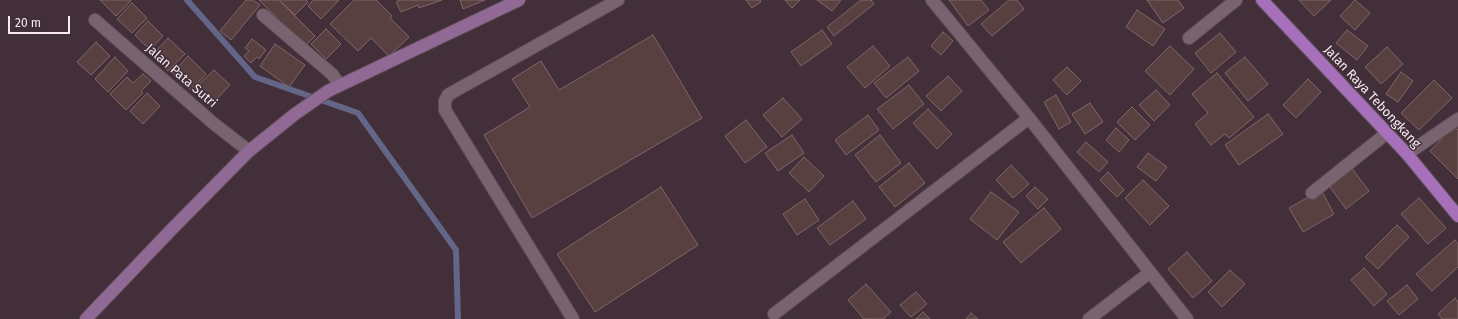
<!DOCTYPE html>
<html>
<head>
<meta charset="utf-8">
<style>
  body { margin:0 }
  #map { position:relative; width:1458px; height:319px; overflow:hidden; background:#422f3a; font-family:"Fira Sans",sans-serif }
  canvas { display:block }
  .scale { position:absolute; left:8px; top:16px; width:62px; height:18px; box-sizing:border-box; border:2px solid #f6e9f0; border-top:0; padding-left:5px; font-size:12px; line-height:14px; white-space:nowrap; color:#f6e9f0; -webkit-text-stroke:3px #422f3a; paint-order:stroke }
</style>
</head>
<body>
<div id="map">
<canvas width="1458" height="319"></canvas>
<div class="scale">20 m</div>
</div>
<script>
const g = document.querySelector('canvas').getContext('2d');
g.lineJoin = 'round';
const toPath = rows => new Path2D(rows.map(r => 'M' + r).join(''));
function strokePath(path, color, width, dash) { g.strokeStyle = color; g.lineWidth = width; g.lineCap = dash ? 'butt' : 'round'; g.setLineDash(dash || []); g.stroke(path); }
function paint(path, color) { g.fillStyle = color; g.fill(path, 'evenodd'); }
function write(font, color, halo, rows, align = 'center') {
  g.font = font + ' "Fira Sans",sans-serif'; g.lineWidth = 3; g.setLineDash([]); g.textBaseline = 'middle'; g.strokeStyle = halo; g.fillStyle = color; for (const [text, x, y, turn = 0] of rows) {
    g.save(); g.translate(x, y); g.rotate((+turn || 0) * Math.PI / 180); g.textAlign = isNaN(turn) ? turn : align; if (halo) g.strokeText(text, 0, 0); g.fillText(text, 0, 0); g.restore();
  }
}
strokePath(toPath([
  [187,0,255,77,358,113,456,250,458,319]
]), '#636686', 6);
const building = toPath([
  [100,0,130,0,131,1,116,16,100,0],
  [246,0,253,0,260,5,231,40,220,31,246,0],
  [259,0,279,0,315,36,305,46,259,0],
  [279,0,306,0,308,2,295,15,279,0],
  [313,0,339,0,321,19,308,6,313,0],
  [354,0,376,0,392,16,390,18,409,37,389,56,371,38,358,51,330,24,354,0],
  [400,0,442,0,419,8,418,5,401,12,396,2,400,0],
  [460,0,485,0,463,9,460,0],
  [746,0,760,0,761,2,752,8,746,0],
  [785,0,800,0,792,8,785,0],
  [817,0,841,0,832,11,817,0],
  [861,0,871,0,874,4,834,36,827,27,861,0],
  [949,0,981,0,989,10,968,26,949,0],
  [1009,0,1017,0,1024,9,992,36,981,24,1009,0],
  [1147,0,1178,0,1184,8,1163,23,1147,0],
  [1299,0,1331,0,1314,16,1299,0],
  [1355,0,1370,13,1355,30,1340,16,1355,0],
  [132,3,147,18,132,33,117,19,132,3],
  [1137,10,1165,29,1153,46,1126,27,1137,10],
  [148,21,163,36,150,50,135,35,148,21],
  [326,29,341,44,326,59,311,44,326,29],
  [822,30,832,44,801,66,791,52,822,30],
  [1347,30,1368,46,1357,60,1336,43,1347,30],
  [943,32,953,41,941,55,931,46,943,32],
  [1220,33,1236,52,1211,73,1195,53,1220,33],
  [653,35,702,118,532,218,484,135,530,107,512,79,541,61,559,90,653,35],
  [168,38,185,54,168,71,152,55,168,38],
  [252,39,266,50,259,59,257,57,251,63,244,56,249,51,245,48,252,39],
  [96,42,110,56,91,75,77,62,96,42],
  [275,44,305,65,289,87,260,66,275,44],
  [873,46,890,66,865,88,847,67,873,46],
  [1170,46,1194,69,1170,95,1145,71,1170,46],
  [1387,47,1403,64,1381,84,1365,67,1387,47],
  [188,56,206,74,191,90,173,73,188,56],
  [115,57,128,71,108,92,95,79,115,57],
  [908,57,919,71,886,98,874,83,908,57],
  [1245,57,1268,84,1248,101,1225,73,1245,57],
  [1067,67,1081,81,1067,95,1053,80,1067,67],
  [214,70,230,85,211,105,194,89,214,70],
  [1401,72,1413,81,1398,102,1386,94,1401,72],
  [1217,73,1254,117,1229,138,1225,134,1211,145,1195,124,1208,113,1192,94,1217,73],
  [143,74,151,81,141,91,143,93,126,110,110,94,127,77,133,83,143,74],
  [948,76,962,91,941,111,926,96,948,76],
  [1308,79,1321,92,1296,118,1283,105,1308,79],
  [1434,80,1452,98,1419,130,1401,113,1434,80],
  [909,85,924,104,893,129,877,109,909,85],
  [1156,90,1170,105,1154,121,1139,105,1156,90],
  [147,93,160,106,143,124,130,111,147,93],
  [1056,95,1071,122,1059,129,1044,102,1056,95],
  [783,98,802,119,782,137,763,115,783,98],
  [1090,103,1103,122,1085,134,1072,114,1090,103],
  [1132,107,1150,125,1135,140,1117,122,1132,107],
  [928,109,952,134,937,149,913,123,928,109],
  [1268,114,1283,134,1239,165,1225,145,1268,114],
  [868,115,879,130,846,155,835,140,868,115],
  [746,120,767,147,745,163,725,136,746,120],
  [1454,126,1458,130,1458,179,1430,151,1454,126],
  [1116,128,1129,140,1119,152,1106,140,1116,128],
  [792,135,804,153,778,171,765,153,792,135],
  [880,135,901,163,876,182,855,155,880,135],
  [1086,142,1108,162,1099,172,1077,152,1086,142],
  [1148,153,1167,167,1156,181,1137,167,1148,153],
  [804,157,824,176,809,192,789,173,804,157],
  [909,163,925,183,895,207,879,187,909,163],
  [1011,165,1029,184,1013,198,996,180,1011,165],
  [1350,166,1369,191,1346,209,1327,183,1350,166],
  [1108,172,1124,190,1117,197,1100,180,1108,172],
  [1143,180,1169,206,1150,225,1125,198,1143,180],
  [661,187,698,245,595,312,557,254,661,187],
  [1035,187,1048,199,1038,209,1026,196,1035,187],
  [1321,190,1334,214,1303,232,1289,208,1321,190],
  [991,192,1019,212,997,240,970,219,991,192],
  [1419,198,1446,228,1428,244,1401,214,1419,198],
  [805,199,819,220,797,235,783,214,805,199],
  [853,201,866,219,830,245,817,228,853,201],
  [1044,208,1061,229,1021,263,1003,242,1044,208],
  [1397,225,1409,237,1378,269,1365,257,1397,225],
  [1455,240,1458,244,1458,267,1432,291,1416,274,1455,240],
  [1187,252,1212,281,1193,298,1168,269,1187,252],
  [1364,268,1387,294,1374,306,1351,280,1364,268],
  [1230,270,1245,284,1222,307,1208,292,1230,270],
  [866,284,891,312,883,319,864,319,848,300,866,284],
  [1407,285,1418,299,1399,315,1387,301,1407,285],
  [916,292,927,304,911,317,900,305,916,292],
  [1455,298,1458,302,1458,319,1442,319,1438,314,1455,298],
  [923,312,930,319,916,319,923,312],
  [971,313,978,319,966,319,971,313]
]);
paint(building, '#584041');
strokePath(building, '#806667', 1);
const lane = toPath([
  [263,15,332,74,340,85],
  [1312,193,1387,133],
  [573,319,445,110,445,101,448,95,453,92,618,0]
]);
const street = toPath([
  [932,0,1029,118,1187,319],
  [95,20,213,123,249,151],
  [1189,38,1236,0],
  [1407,154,1458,119],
  [774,314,1029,118],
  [1089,319,1149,273]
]);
const secondary = toPath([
  [86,319,172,229,249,151,295,114,328,91,519,0]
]);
const primary = toPath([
  [1262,0,1407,154,1458,216]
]);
strokePath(lane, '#5e4d57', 14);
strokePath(street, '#5e4d57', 14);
strokePath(secondary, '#5e4d57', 14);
strokePath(primary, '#5e4d57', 14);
strokePath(lane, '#7a6370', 12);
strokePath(street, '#7a6370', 12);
strokePath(secondary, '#906995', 12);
strokePath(primary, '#a670ba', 12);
write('13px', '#f6e9f0', '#422f3a', [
  ["Jalan Pata Sutri",181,76,41],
  ["Jalan Raya Tebongkang",1372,97,47]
]);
</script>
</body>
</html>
